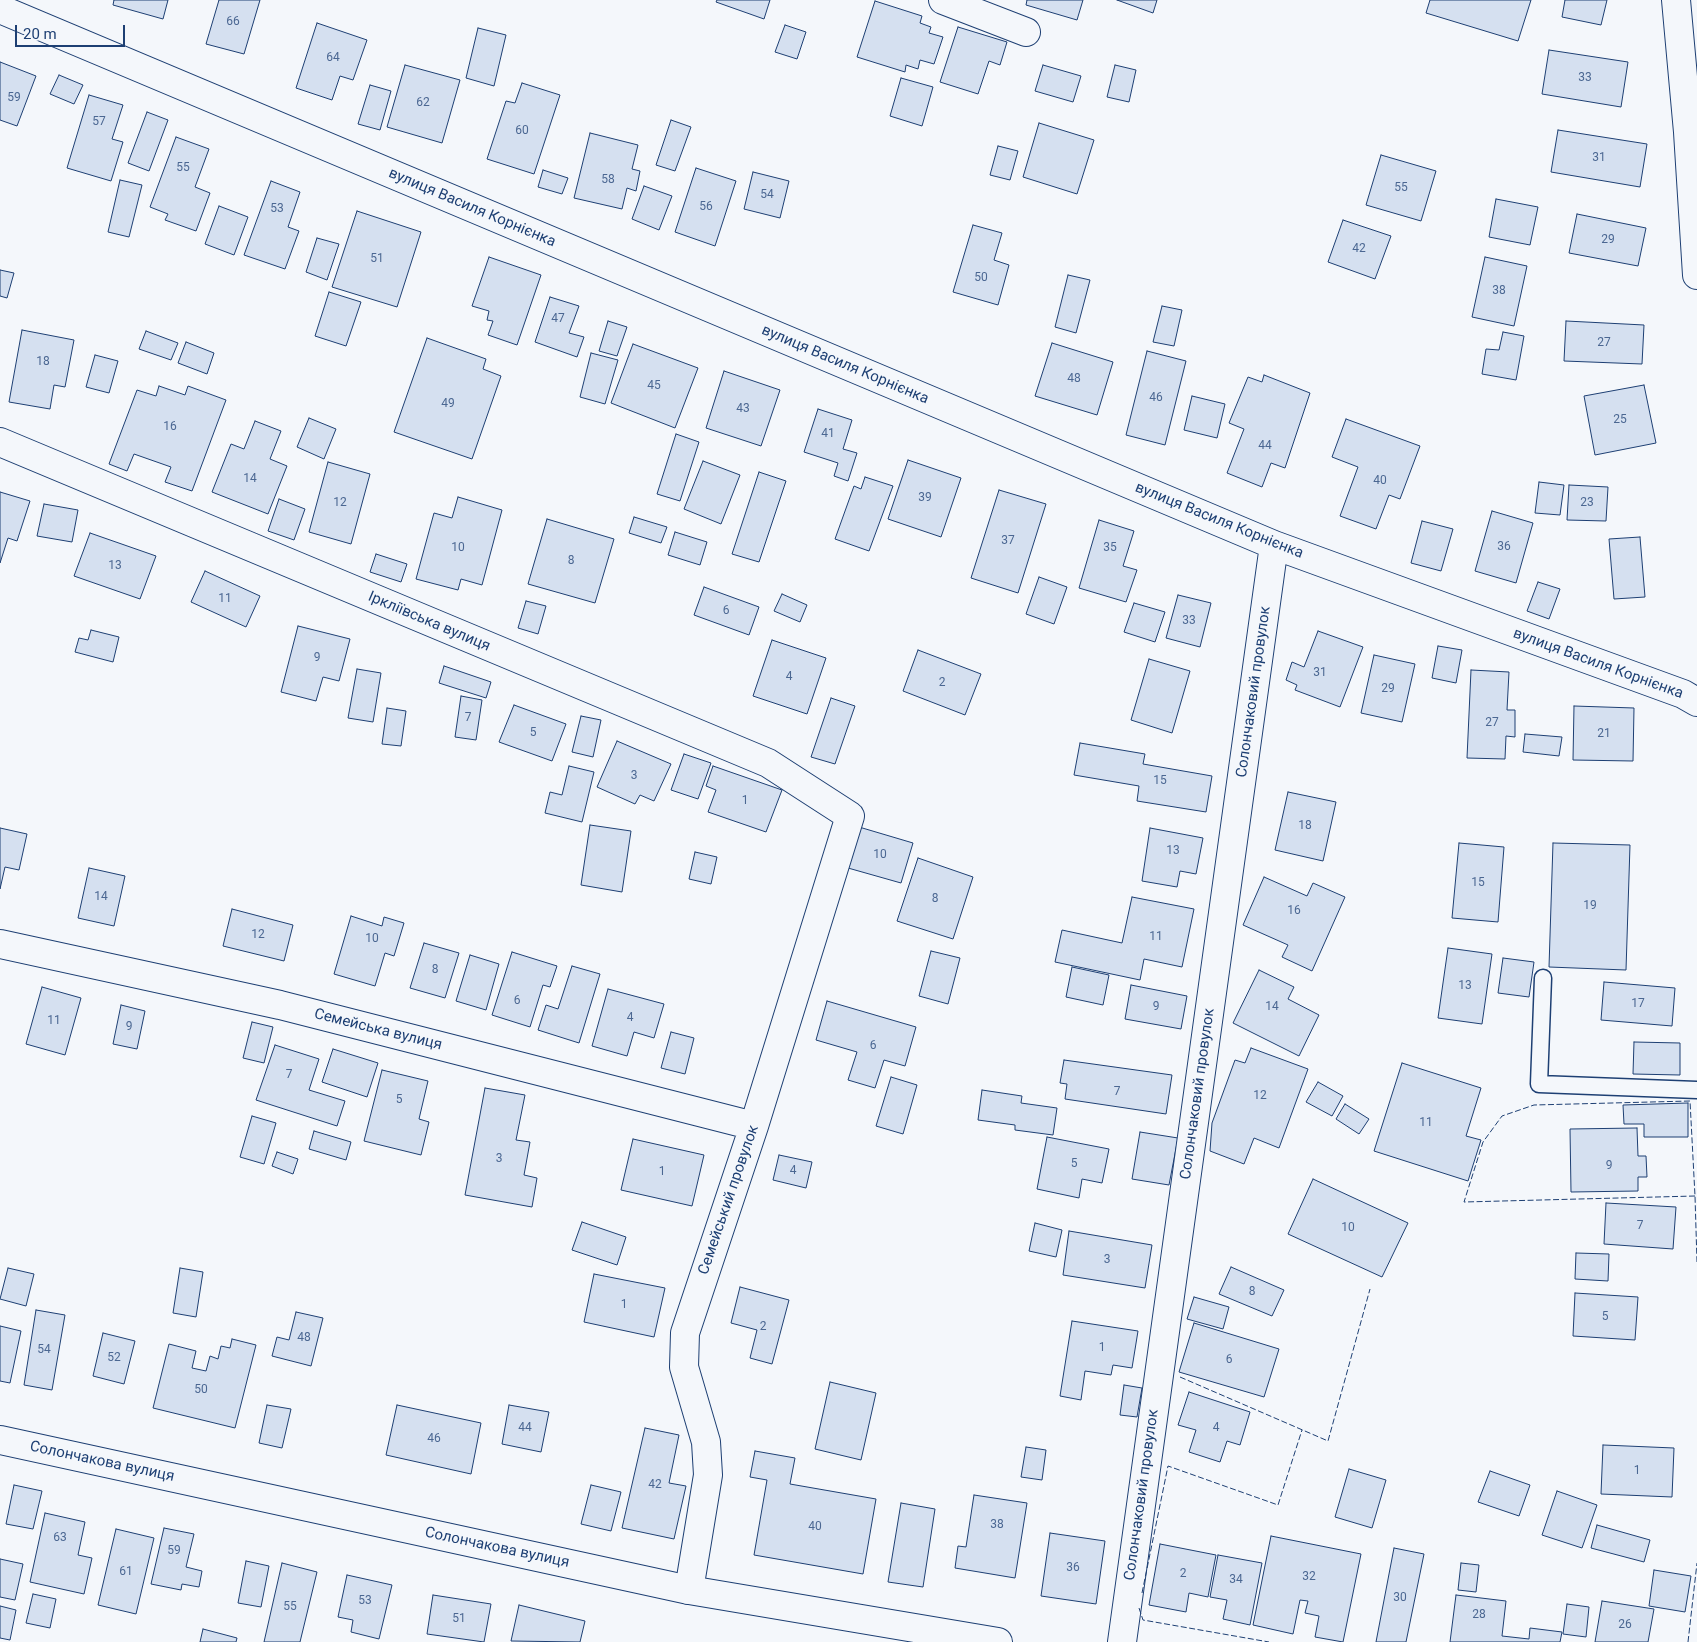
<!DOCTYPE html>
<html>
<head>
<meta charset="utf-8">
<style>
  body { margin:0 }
  #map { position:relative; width:1697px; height:1642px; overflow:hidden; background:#f4f7fb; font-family:Roboto,sans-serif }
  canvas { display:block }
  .scale { position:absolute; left:15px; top:25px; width:110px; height:22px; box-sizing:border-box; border:2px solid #1d3f73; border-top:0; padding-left:6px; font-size:15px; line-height:18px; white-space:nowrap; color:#1d3f73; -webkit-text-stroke:4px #f4f7fb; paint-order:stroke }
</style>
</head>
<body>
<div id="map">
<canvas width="1697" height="1642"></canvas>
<div class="scale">20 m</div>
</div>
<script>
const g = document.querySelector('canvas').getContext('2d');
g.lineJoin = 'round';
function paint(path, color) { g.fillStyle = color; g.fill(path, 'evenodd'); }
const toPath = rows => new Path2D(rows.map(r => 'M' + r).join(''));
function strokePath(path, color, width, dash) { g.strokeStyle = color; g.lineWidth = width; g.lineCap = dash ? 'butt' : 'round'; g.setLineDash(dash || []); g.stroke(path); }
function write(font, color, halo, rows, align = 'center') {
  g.font = font + ' Roboto,sans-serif'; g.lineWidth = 4; g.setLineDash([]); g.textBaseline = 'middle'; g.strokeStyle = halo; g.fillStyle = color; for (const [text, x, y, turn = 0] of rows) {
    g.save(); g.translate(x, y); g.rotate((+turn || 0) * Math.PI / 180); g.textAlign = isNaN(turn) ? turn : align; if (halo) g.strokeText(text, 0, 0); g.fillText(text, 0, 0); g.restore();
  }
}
const building = toPath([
  [114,0,168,0,163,19,113,5,114,0],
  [219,0,260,0,244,54,206,44,219,0],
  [717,0,770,0,764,19,716,2,717,0],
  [1027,0,1083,0,1077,20,1026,5,1027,0],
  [1117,0,1157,0,1153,13,1117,0],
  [1430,0,1531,0,1518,41,1426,13,1430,0],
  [1565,0,1607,0,1601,25,1562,17,1565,0],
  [875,1,922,16,920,23,931,27,929,33,943,37,934,64,920,60,918,69,906,65,905,72,857,57,875,1],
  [317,23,367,40,353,80,340,76,332,100,296,88,317,23],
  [785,25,806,32,797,59,775,52,785,25],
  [958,27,1007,42,1000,65,989,61,978,94,940,82,958,27],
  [478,28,506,35,494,86,466,78,478,28],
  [1549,50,1628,62,1621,107,1542,94,1549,50],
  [0,62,36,76,17,126,0,120,0,62],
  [405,65,460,80,442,143,387,127,405,65],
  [1043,65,1081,76,1073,102,1035,91,1043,65],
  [1115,65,1136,70,1129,102,1107,97,1115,65],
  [59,75,83,85,74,104,50,94,59,75],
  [901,78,933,87,922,126,890,116,901,78],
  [522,83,560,95,534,174,487,159,506,101,515,103,522,83],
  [370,85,391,91,380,130,358,124,370,85],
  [89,95,123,105,112,139,123,142,111,181,67,168,89,95],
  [147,112,168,120,149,171,128,163,147,112],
  [671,120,691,127,675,171,656,165,671,120],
  [1039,123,1094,140,1077,194,1023,177,1039,123],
  [1558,130,1647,144,1640,187,1551,172,1558,130],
  [590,133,638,145,632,169,640,171,636,191,627,188,622,209,574,198,590,133],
  [176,137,209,149,195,187,210,193,196,231,165,220,168,214,150,207,176,137],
  [998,146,1018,151,1010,180,990,175,998,146],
  [1381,155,1436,171,1421,221,1366,205,1381,155],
  [696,168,736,181,715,246,675,232,696,168],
  [543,170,568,178,562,194,538,187,543,170],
  [753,172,789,181,780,218,744,209,753,172],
  [120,180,142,185,129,237,108,232,120,180],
  [271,181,300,192,288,227,299,231,285,269,244,255,271,181],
  [644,186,672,196,659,230,632,219,644,186],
  [1496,199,1538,207,1530,245,1489,237,1496,199],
  [219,206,248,217,234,255,205,244,219,206],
  [357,211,421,232,397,307,332,287,357,211],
  [1577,214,1646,228,1638,266,1569,253,1577,214],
  [1343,220,1391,236,1375,279,1328,262,1343,220],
  [973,225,1002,233,994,260,1009,265,998,305,953,292,973,225],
  [317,238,339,244,327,280,306,272,317,238],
  [489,257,541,275,517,345,488,335,493,321,487,320,489,311,472,306,489,257],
  [1485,257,1527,266,1514,326,1472,317,1485,257],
  [0,270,14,273,7,298,0,296,0,270],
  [1068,275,1090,280,1076,333,1055,327,1068,275],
  [329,292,361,302,346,346,315,336,329,292],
  [550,297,579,306,569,333,584,337,577,357,535,342,550,297],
  [1162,306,1182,310,1174,346,1153,342,1162,306],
  [608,321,627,327,617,356,599,351,608,321],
  [1566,321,1644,325,1642,364,1564,361,1566,321],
  [22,330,74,340,65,387,54,385,50,409,9,402,22,330],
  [146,331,178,343,171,360,139,349,146,331],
  [1503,332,1524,336,1516,380,1482,374,1486,349,1499,350,1503,332],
  [427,338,486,359,483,369,501,376,472,459,394,432,427,338],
  [186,342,214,353,207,374,178,363,186,342],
  [1052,343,1113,362,1097,415,1035,396,1052,343],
  [633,344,698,368,675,428,611,403,633,344],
  [1147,351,1186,361,1165,445,1126,435,1147,351],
  [591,353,618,360,605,404,580,397,591,353],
  [95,355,118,361,109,393,86,387,95,355],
  [724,371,780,390,761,446,706,428,724,371],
  [1264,375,1310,393,1285,468,1271,463,1262,487,1227,473,1244,429,1229,423,1248,377,1262,382,1264,375],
  [1644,385,1656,443,1595,455,1584,396,1644,385],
  [159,386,185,395,188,386,226,400,192,491,165,482,171,467,134,454,127,471,109,464,137,390,156,396,159,386],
  [1192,396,1225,404,1217,438,1184,430,1192,396],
  [818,409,852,420,843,449,857,453,848,481,834,476,838,463,804,452,818,409],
  [309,418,336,429,324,459,297,447,309,418],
  [1346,419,1420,446,1400,499,1389,495,1376,529,1340,516,1358,467,1332,457,1346,419],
  [255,421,281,431,270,459,287,466,268,514,212,492,231,444,244,449,255,421],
  [676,434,699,442,680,501,657,494,676,434],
  [908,460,961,478,941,537,888,519,908,460],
  [703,461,740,475,721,524,684,509,703,461],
  [328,462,370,474,351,544,309,532,328,462],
  [759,472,786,481,759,562,732,554,759,472],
  [865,477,893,486,869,551,835,539,854,486,861,489,865,477],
  [1539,482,1564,485,1560,515,1535,513,1539,482],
  [1569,485,1608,487,1606,521,1567,520,1569,485],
  [999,490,1046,504,1018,593,971,578,999,490],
  [0,492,30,501,17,541,8,538,0,563,0,492],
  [458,497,502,510,482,585,461,579,458,590,416,579,434,513,452,518,458,497],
  [279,499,305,509,294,540,268,531,279,499],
  [44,504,78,510,72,542,37,536,44,504],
  [1492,511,1533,523,1516,583,1475,571,1492,511],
  [634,517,667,527,661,543,629,533,634,517],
  [547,519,614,539,595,603,528,584,547,519],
  [1099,520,1134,531,1123,566,1137,570,1126,602,1079,588,1099,520],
  [1422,521,1453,529,1441,571,1411,563,1422,521],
  [675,532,707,542,700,565,668,555,675,532],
  [90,533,156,556,140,599,74,576,90,533],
  [1640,537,1645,597,1614,599,1609,539,1640,537],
  [376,554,407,564,401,582,370,572,376,554],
  [205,571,260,596,246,627,191,602,205,571],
  [1039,577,1067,587,1054,624,1026,614,1039,577],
  [1538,582,1560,589,1549,619,1527,611,1538,582],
  [704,587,759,607,749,635,694,615,704,587],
  [782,594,807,605,800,622,774,611,782,594],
  [1178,595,1211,603,1200,647,1166,638,1178,595],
  [526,601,546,606,538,634,518,628,526,601],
  [1134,603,1165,612,1155,642,1124,632,1134,603],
  [298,626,350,639,339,681,323,677,316,701,281,692,298,626],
  [91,630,119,637,113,662,75,652,79,638,88,640,91,630],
  [1318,631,1363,647,1340,707,1295,690,1297,685,1286,680,1292,662,1304,667,1318,631],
  [772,640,826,658,807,714,753,696,772,640],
  [1438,646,1462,650,1456,683,1432,678,1438,646],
  [918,650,981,674,965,715,903,691,918,650],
  [1374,655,1415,664,1402,722,1361,713,1374,655],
  [1149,659,1190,671,1172,733,1131,720,1149,659],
  [444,666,491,682,486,698,439,683,444,666],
  [357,669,381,673,373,722,348,718,357,669],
  [1471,670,1509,672,1507,710,1515,710,1515,737,1506,736,1505,759,1467,758,1471,670],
  [461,696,482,700,476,740,455,737,461,696],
  [831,698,855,706,835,764,811,757,831,698],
  [514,705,566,724,552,761,499,742,514,705],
  [1574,706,1634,708,1633,761,1573,760,1574,706],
  [387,708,406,711,401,746,382,744,387,708],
  [581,716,601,720,593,757,572,752,581,716],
  [1525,734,1562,737,1559,756,1523,752,1525,734],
  [617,741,671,764,654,801,640,795,635,804,597,787,617,741],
  [1080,743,1145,754,1143,764,1212,776,1206,812,1137,801,1139,786,1074,775,1080,743],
  [684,754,711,763,698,799,671,790,684,754],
  [569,766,594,772,582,822,545,813,550,792,562,795,569,766],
  [713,766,782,790,766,832,708,812,716,790,706,786,713,766],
  [1288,792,1336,802,1323,861,1275,850,1288,792],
  [590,825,631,831,622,892,581,885,590,825],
  [859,827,913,843,901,883,848,868,859,827],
  [0,828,27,834,19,870,5,867,0,889,0,828],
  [1150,828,1203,838,1196,874,1180,871,1177,887,1142,881,1150,828],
  [1459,843,1504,847,1498,922,1452,918,1459,843],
  [1553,843,1630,845,1626,970,1549,967,1553,843],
  [695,852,717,857,711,884,689,879,695,852],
  [918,858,973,877,953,939,897,921,918,858],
  [89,868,125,876,114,926,78,918,89,868],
  [1264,877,1307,896,1313,883,1345,897,1312,971,1282,957,1288,945,1243,925,1264,877],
  [1132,897,1194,909,1182,967,1144,959,1140,980,1055,962,1062,930,1122,943,1132,897],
  [232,909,293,925,284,961,223,946,232,909],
  [351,916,382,926,384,917,404,923,394,956,385,953,375,986,334,974,351,916],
  [424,943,459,953,445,998,410,988,424,943],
  [1448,948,1492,954,1482,1024,1438,1018,1448,948],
  [931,951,960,958,948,1004,919,996,931,951],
  [512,952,557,966,550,987,543,985,530,1027,492,1015,512,952],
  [470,955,499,964,486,1010,456,1001,470,955],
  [1503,958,1534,962,1529,997,1498,993,1503,958],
  [572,966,600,974,579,1043,538,1030,546,1005,558,1009,572,966],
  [1072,967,1109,975,1103,1005,1066,997,1072,967],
  [1259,970,1294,987,1288,999,1319,1015,1299,1056,1233,1023,1259,970],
  [1604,982,1675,988,1672,1026,1601,1020,1604,982],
  [1131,985,1187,996,1181,1029,1125,1019,1131,985],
  [42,987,81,998,65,1055,26,1044,42,987],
  [608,989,664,1004,654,1038,634,1032,627,1056,592,1046,608,989],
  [827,1001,916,1027,905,1066,884,1060,875,1088,848,1080,857,1052,816,1040,827,1001],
  [121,1005,145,1011,137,1049,113,1044,121,1005],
  [252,1022,273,1027,264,1063,243,1058,252,1022],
  [671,1032,694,1038,685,1074,661,1068,671,1032],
  [1634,1042,1680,1043,1680,1075,1633,1074,1634,1042],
  [275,1045,319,1059,309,1090,345,1101,337,1126,256,1100,275,1045],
  [1251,1048,1308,1069,1279,1148,1254,1138,1244,1164,1210,1151,1212,1123,1235,1060,1245,1063,1251,1048],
  [333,1049,378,1063,367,1097,322,1082,333,1049],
  [1064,1060,1172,1075,1166,1114,1065,1099,1067,1084,1060,1083,1064,1060],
  [1402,1063,1481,1088,1466,1136,1481,1140,1468,1181,1374,1151,1402,1063],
  [382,1070,428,1081,419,1119,429,1122,421,1155,364,1141,382,1070],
  [891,1077,917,1085,903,1134,876,1126,891,1077],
  [1318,1082,1343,1096,1332,1116,1306,1102,1318,1082],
  [485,1088,525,1095,516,1140,530,1142,524,1175,537,1178,532,1207,465,1195,485,1088],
  [982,1090,1022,1096,1021,1103,1057,1108,1053,1135,1015,1130,1015,1125,978,1120,982,1090],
  [1688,1103,1688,1137,1644,1137,1644,1124,1624,1124,1623,1105,1688,1103],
  [1345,1104,1369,1119,1359,1134,1336,1119,1345,1104],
  [252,1116,276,1123,264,1164,240,1157,252,1116],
  [1637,1128,1638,1156,1646,1156,1647,1177,1638,1177,1638,1191,1571,1192,1570,1129,1637,1128],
  [314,1131,351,1142,346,1160,309,1149,314,1131],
  [1140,1132,1178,1138,1169,1185,1132,1179,1140,1132],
  [1047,1137,1109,1149,1102,1183,1082,1179,1079,1198,1037,1189,1047,1137],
  [633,1139,704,1155,692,1206,621,1190,633,1139],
  [277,1152,298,1159,293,1174,272,1166,277,1152],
  [779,1155,812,1162,806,1188,773,1180,779,1155],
  [1313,1179,1408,1223,1382,1277,1288,1234,1313,1179],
  [1606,1203,1676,1207,1673,1249,1604,1244,1606,1203],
  [582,1222,626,1237,617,1265,572,1250,582,1222],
  [1035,1223,1062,1230,1056,1257,1029,1251,1035,1223],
  [1069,1231,1152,1245,1145,1288,1063,1275,1069,1231],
  [1576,1253,1609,1254,1608,1281,1575,1279,1576,1253],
  [1231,1267,1284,1290,1272,1316,1219,1294,1231,1267],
  [8,1268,34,1274,26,1306,0,1299,8,1268],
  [180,1268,203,1272,196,1317,173,1313,180,1268],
  [594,1274,665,1288,654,1337,584,1322,594,1274],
  [740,1287,789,1300,772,1364,750,1358,757,1330,731,1323,740,1287],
  [1575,1293,1638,1297,1635,1340,1573,1336,1575,1293],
  [1194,1297,1229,1307,1223,1329,1187,1319,1194,1297],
  [36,1310,65,1315,52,1390,24,1385,36,1310],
  [296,1312,323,1318,311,1366,272,1356,277,1337,289,1340,296,1312],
  [1072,1321,1138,1331,1132,1368,1113,1365,1111,1375,1085,1371,1081,1400,1060,1396,1072,1321],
  [1194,1323,1279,1349,1264,1397,1179,1372,1194,1323],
  [0,1326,21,1331,10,1383,0,1381,0,1326],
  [103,1333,135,1341,124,1384,93,1376,103,1333],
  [232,1339,256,1345,235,1428,153,1408,169,1344,196,1351,192,1368,206,1371,210,1356,218,1359,221,1346,230,1348,232,1339],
  [830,1382,876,1393,861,1460,815,1449,830,1382],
  [1124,1385,1142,1388,1137,1417,1120,1415,1124,1385],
  [1189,1392,1250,1412,1240,1445,1227,1441,1220,1462,1189,1452,1196,1430,1178,1425,1189,1392],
  [267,1405,291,1409,282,1448,259,1443,267,1405],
  [397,1405,481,1423,471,1474,386,1455,397,1405],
  [509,1405,549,1412,541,1452,502,1444,509,1405],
  [645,1428,679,1435,669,1483,686,1486,674,1539,622,1528,645,1428],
  [1603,1445,1674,1448,1672,1497,1601,1494,1603,1445],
  [1026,1447,1046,1450,1042,1480,1021,1477,1026,1447],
  [755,1451,795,1458,790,1484,876,1499,863,1574,754,1555,767,1480,750,1477,755,1451],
  [1349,1469,1386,1480,1372,1528,1335,1517,1349,1469],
  [1490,1471,1530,1485,1519,1516,1478,1502,1490,1471],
  [14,1485,42,1491,33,1529,6,1524,14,1485],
  [591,1485,621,1492,611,1531,581,1524,591,1485],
  [1557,1491,1597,1505,1582,1548,1542,1535,1557,1491],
  [974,1495,1027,1503,1015,1578,955,1568,958,1546,966,1547,974,1495],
  [901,1503,935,1509,923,1587,888,1582,901,1503],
  [45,1513,85,1522,78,1555,92,1558,84,1594,30,1582,45,1513],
  [1597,1525,1650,1540,1644,1562,1591,1548,1597,1525],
  [164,1528,194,1534,186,1567,202,1571,199,1587,182,1584,181,1590,151,1584,164,1528],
  [116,1529,154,1538,136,1614,98,1605,116,1529],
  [1050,1533,1105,1541,1096,1604,1041,1596,1050,1533],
  [1271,1536,1361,1554,1343,1642,1315,1637,1319,1616,1305,1613,1308,1601,1300,1600,1293,1634,1253,1625,1271,1536],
  [1160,1544,1216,1555,1208,1597,1189,1593,1186,1612,1149,1605,1160,1544],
  [1394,1548,1424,1554,1406,1642,1376,1642,1394,1548],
  [1218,1555,1262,1563,1250,1625,1223,1619,1227,1600,1210,1597,1218,1555],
  [0,1559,23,1564,15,1600,0,1597,0,1559],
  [246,1561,269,1566,261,1607,238,1603,246,1561],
  [282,1563,317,1572,300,1642,264,1642,282,1563],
  [1461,1563,1479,1565,1476,1592,1458,1590,1461,1563],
  [1654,1570,1691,1576,1685,1612,1649,1606,1654,1570],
  [347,1575,392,1585,379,1639,351,1632,353,1620,338,1617,347,1575],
  [33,1594,56,1599,50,1628,26,1623,33,1594],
  [433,1595,491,1604,484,1642,427,1634,433,1595],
  [1456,1595,1506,1601,1502,1636,1529,1639,1530,1628,1562,1632,1560,1642,1450,1642,1456,1595],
  [1602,1601,1654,1609,1648,1642,1595,1642,1602,1601],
  [1567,1604,1589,1607,1586,1637,1563,1634,1567,1604],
  [519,1605,585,1621,580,1642,511,1641,519,1605],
  [0,1606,16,1610,10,1640,0,1638,0,1606],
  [203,1629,237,1638,236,1642,200,1642,203,1629]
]);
paint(building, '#d5e0f0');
strokePath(building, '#1d3f73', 1);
const service = toPath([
  [1543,978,1539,1084,1697,1090]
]);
const minor = toPath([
  [943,0,1026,32],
  [0,9,1274,545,1683,694,1697,702],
  [0,442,768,763,850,816,754,1126,685,1333,684,1367,706,1442,708,1475,689,1590],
  [0,944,280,1005,754,1126],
  [1122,1642,1274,545]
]);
const secondary = toPath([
  [1676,0,1688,132,1697,275],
  [0,1440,689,1590,998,1642]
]);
strokePath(service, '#1d3f73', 19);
strokePath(minor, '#1d3f73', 30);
strokePath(secondary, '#1d3f73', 30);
strokePath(service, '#f4f7fb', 16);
strokePath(minor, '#f4f7fb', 28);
strokePath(secondary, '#f4f7fb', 28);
strokePath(toPath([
  [1695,1196,1464,1202,1483,1142,1502,1116,1534,1105,1690,1101,1695,1196,1697,1262],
  [1180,1377,1328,1441,1370,1289],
  [1142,1593,1168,1466,1278,1505,1302,1430],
  [1139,1608,1143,1620,1269,1642],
  [1688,1642,1697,1563]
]), '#1d3f73', 1, [6, 2.5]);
write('12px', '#4b6792', null, [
  ["66",233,22],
  ["64",333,58],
  ["33",1585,78],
  ["59",14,98],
  ["62",423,103],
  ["57",99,122],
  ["60",522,131],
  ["31",1599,158],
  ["55",183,168],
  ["58",608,180],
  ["55",1401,188],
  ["54",767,195],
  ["56",706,207],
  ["53",277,209],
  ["29",1608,240],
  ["42",1359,249],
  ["51",377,259],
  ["50",981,278],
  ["38",1499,291],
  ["47",558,319],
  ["27",1604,343],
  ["18",43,362],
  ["48",1074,379],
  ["45",654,386],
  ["46",1156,398],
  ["49",448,404],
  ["43",743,409],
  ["25",1620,420],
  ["16",170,427],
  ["41",828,434],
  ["44",1265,446],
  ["14",250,479],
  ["40",1380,481],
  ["39",925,498],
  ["12",340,503],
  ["23",1587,503],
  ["37",1008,541],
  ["36",1504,547],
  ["10",458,548],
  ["35",1110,548],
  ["8",571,561],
  ["13",115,566],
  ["11",225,599],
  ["6",726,611],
  ["33",1189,621],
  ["9",317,658],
  ["31",1320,673],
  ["4",789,677],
  ["2",942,683],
  ["29",1388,689],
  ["7",468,718],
  ["27",1492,723],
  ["5",533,733],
  ["21",1604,734],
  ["3",634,776],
  ["15",1160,781],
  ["1",745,801],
  ["18",1305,826],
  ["13",1173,851],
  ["10",880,855],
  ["15",1478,883],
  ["14",101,897],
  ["8",935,899],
  ["19",1590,906],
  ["16",1294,911],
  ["12",258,935],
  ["11",1156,937],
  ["10",372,939],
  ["8",435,970],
  ["13",1465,986],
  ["6",517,1001],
  ["17",1638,1004],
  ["9",1156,1007],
  ["14",1272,1007],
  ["4",630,1018],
  ["11",54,1021],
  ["9",129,1027],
  ["6",873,1046],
  ["7",289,1075],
  ["7",1117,1092],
  ["12",1260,1096],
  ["5",399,1100],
  ["11",1426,1123],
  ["3",499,1159],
  ["5",1074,1164],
  ["9",1609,1166],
  ["4",793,1171],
  ["1",662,1172],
  ["7",1640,1226],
  ["10",1348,1228],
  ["3",1107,1260],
  ["8",1252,1292],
  ["1",624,1305],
  ["5",1605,1317],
  ["2",763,1327],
  ["48",304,1338],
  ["1",1102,1348],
  ["54",44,1350],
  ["52",114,1358],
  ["6",1229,1360],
  ["50",201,1390],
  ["44",525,1428],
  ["4",1216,1428],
  ["46",434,1439],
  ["1",1637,1471],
  ["42",655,1485],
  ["38",997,1525],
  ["40",815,1527],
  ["63",60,1538],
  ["59",174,1551],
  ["36",1073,1568],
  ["61",126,1572],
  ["2",1183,1574],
  ["32",1309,1577],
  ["34",1236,1580],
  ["30",1400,1598],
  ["53",365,1601],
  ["55",290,1607],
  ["28",1479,1615],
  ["51",459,1619],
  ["26",1625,1625]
]);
write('15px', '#1d3f73', '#f4f7fb', [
  ["вулиця Василя Корнієнка",472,208,23],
  ["вулиця Василя Корнієнка",845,365,23],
  ["вулиця Василя Корнієнка",1219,521,22],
  ["Іркліївська вулиця",429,622,23],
  ["вулиця Василя Корнієнка",1598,664,20],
  ["Солончаковий провулок",1254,692,-82],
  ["Семейська вулиця",378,1030,14],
  ["Солончаковий провулок",1198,1094,-82],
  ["Семейський провулок",729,1200,-71],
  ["Солончакова вулиця",102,1462,12],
  ["Солончаковий провулок",1142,1495,-82],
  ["Солончакова вулиця",497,1548,12]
]);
</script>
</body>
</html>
